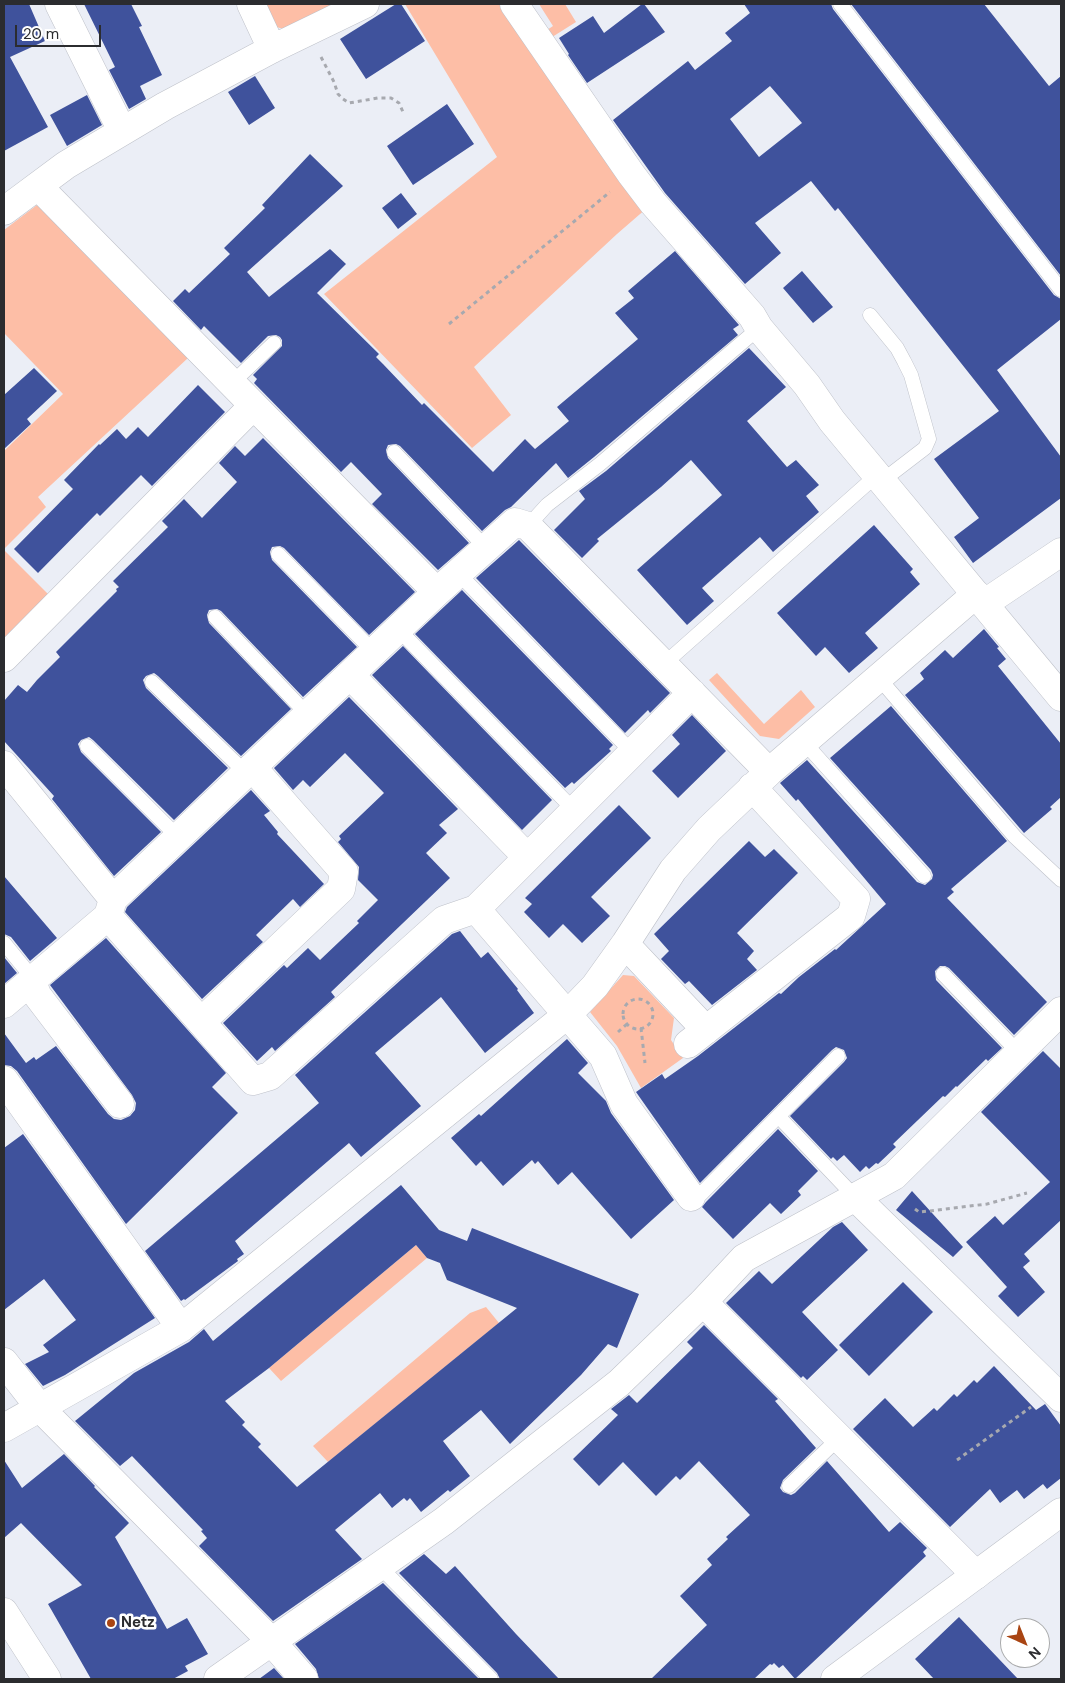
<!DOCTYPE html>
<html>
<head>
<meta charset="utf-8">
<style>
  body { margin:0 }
  #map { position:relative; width:1065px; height:1683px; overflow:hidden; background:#ebeef6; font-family:"DM Sans",sans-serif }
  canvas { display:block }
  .frame { position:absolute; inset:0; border:5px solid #2b2c2f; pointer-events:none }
  .north { position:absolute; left:1000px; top:1618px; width:50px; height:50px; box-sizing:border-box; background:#fff; border:1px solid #aaabac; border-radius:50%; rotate:136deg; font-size:14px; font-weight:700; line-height:20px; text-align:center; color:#2b2c2f }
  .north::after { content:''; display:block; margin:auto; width:18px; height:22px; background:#a94513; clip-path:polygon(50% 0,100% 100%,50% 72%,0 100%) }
  .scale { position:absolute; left:15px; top:25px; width:86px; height:22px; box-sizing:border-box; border:2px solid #2b2c2f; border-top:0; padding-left:6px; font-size:15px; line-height:18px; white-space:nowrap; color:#2b2c2f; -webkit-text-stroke:4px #fff; paint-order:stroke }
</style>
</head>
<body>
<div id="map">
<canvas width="1065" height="1683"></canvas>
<div class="frame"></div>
<div class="north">N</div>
<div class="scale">20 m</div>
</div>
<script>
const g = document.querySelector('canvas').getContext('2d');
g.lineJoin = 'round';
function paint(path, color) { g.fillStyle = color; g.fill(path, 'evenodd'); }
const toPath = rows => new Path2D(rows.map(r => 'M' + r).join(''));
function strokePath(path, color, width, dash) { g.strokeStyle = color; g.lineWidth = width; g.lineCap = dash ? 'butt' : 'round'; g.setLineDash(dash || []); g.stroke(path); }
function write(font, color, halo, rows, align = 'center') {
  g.font = font + ' "DM Sans",sans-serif'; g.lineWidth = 5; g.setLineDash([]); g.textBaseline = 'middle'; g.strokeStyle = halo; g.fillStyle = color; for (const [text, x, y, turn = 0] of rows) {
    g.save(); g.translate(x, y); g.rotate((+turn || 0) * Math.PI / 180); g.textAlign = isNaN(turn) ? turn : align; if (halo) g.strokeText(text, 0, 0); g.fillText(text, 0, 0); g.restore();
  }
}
paint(toPath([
  [262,4,344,4,288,30,272,26],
  [405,4,502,4,647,208,617,234,474,367,511,415,472,448,324,294,497,157],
  [539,4,565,4,576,22,549,39,544,32,553,26],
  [37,205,48,207,188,358,38,497,46,507,4,549,4,451,63,394,4,333,4,230],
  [4,550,52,598,4,642],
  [717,673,764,724,801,690,815,707,779,739,760,736,709,680],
  [623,975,634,976,674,1018,671,1040,683,1058,641,1088,617,1046,590,1012],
  [416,1245,427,1258,281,1381,269,1368],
  [486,1307,499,1323,328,1462,313,1446,470,1313]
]), '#fdbea6');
paint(toPath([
  [4,4,29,4,45,41,10,57,48,127,4,151],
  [84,4,131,4,142,26,139,27,162,75,140,86,146,99,129,109,109,70,115,67],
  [396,4,401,4,425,41,366,79,340,39],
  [642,4,644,4,665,32,587,83,568,55,569,54,559,38,593,16,604,33],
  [744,4,831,4,833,9,1054,295,1061,299,1061,319,997,370,1061,457,1061,498,973,563,954,537,979,518,934,459,999,411,838,208,835,211,811,181,755,223,781,253,745,284,665,193,613,120,688,61,695,70,732,41,725,33,750,13],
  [770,86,802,123,759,157,730,119],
  [851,4,984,4,1049,86,1061,76,1061,276],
  [255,76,275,108,249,125,228,92],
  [87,95,102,125,67,146,50,115],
  [447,104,474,144,413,185,387,146],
  [310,154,343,186,247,272,269,297,330,249,346,264,317,293,379,354,376,357,383,364,422,405,424,403,493,472,525,439,535,449,569,421,557,407,638,339,615,313,634,298,628,291,675,251,739,325,733,329,738,335,594,457,568,478,556,463,511,507,505,510,482,531,400,446,396,444,388,445,386,450,388,458,469,543,438,570,372,504,382,494,351,462,341,472,254,383,257,379,253,375,282,346,282,340,280,337,276,335,268,336,241,363,204,326,201,330,173,301,185,289,189,293,230,254,224,248,265,208,262,205],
  [401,193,417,214,398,229,382,208],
  [802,271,833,307,813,323,783,288],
  [749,348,786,387,747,421,787,467,796,460,819,485,806,496,819,512,773,552,760,537,702,588,714,601,687,625,637,570,722,495,691,460,661,487,597,539,599,541,582,558,554,530,585,499,579,491,606,471],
  [34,368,57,391,27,419,31,424,4,449,4,395],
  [198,385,225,412,152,486,141,475,100,516,97,513,38,573,14,549,73,489,64,480,99,444,100,445,117,429,126,439,138,427,148,437],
  [263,438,415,592,369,635,284,548,280,546,272,547,270,552,272,560,357,647,303,697,221,611,217,609,209,610,207,615,209,623,291,709,241,756,158,676,154,673,146,676,143,680,146,688,228,768,174,820,93,740,89,737,81,740,78,744,81,752,161,832,114,876,52,799,54,796,4,741,4,701,18,685,27,692,37,680,60,657,56,652,117,591,116,589,119,587,113,581,168,527,162,521,184,499,202,518,237,482,219,463,235,446,245,456],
  [874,525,913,569,910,572,920,584,865,633,878,648,849,673,825,647,816,656,777,613],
  [519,540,670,693,650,713,648,710,625,733,476,578],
  [462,590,613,745,609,749,611,751,574,784,572,782,565,788,415,634],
  [984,629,999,647,997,648,1006,659,998,666,1061,744,1061,797,1050,807,1052,809,1024,833,905,695,924,679,920,673,945,650,953,658],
  [403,646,552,800,522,830,372,675],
  [349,697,458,809,439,825,447,833,426,853,450,878,331,992,335,997,275,1051,272,1047,257,1061,223,1023,284,965,287,968,308,948,320,960,359,923,357,921,378,900,358,880,359,867,338,842,341,839,339,836,384,793,345,753,310,787,303,780,293,790,274,768],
  [891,706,1007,841,951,889,954,892,947,898,1047,1002,1014,1035,949,968,945,966,940,966,935,971,936,980,1002,1048,988,1061,986,1059,957,1087,956,1086,945,1097,943,1096,893,1144,896,1147,878,1164,876,1163,869,1169,866,1166,860,1172,844,1155,837,1161,833,1157,831,1159,790,1116,844,1062,847,1058,844,1050,836,1047,832,1050,700,1183,636,1092,662,1074,665,1079,698,1056,779,993,781,994,799,977,835,949,836,950,886,904,798,799,796,801,780,783,807,760,917,882,925,885,932,879,933,875,931,870,830,758],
  [692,715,726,751,678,798,652,771,680,744,672,735],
  [251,790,270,811,264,815,278,832,277,834,324,884,300,907,293,899,256,935,263,942,202,999,125,912,127,907],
  [619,805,651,838,591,897,610,916,582,943,563,924,549,938,524,912,532,904,525,898],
  [749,841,765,857,774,849,798,873,737,933,754,951,747,959,757,970,712,1005,689,981,685,984,661,959,669,951,654,934],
  [4,876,57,938,30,961,11,937,4,934],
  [460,931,481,958,488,952,518,989,517,990,534,1013,485,1053,441,997,375,1053,421,1106,361,1157,349,1143,235,1241,244,1254,237,1259,238,1261,185,1300,184,1299,181,1301,145,1251,319,1103,295,1075,452,934],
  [106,938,226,1073,212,1087,238,1113,126,1224,17,1071,11,1066,4,1065,4,1033,26,1063,34,1057,36,1060,56,1046,108,1114,114,1119,121,1120,130,1116,135,1110,136,1103,132,1095,50,985],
  [4,957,17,973,4,984],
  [567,1039,588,1063,578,1073,606,1101,611,1113,674,1200,631,1239,572,1172,558,1185,538,1161,535,1164,532,1160,503,1186,481,1161,476,1166,451,1138,479,1114,481,1116],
  [1043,1051,1061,1069,1061,1220,1024,1254,1030,1261,1023,1267,1045,1292,1018,1317,998,1296,1007,1287,966,1242,995,1216,1003,1225,1050,1182,981,1112],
  [778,1129,818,1171,798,1191,801,1195,781,1214,770,1203,733,1239,702,1207,706,1202],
  [23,1134,155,1318,65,1375,43,1386,25,1364,49,1352,43,1345,76,1320,44,1279,4,1310,4,1148],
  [401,1185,439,1230,467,1241,472,1228,639,1294,617,1348,608,1344,581,1375,510,1444,481,1410,443,1441,470,1476,450,1492,448,1490,421,1512,410,1498,407,1501,404,1498,392,1508,380,1493,335,1530,362,1559,273,1621,199,1546,207,1538,201,1531,203,1530,132,1456,120,1466,75,1421,134,1373,189,1342,204,1329,213,1341],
  [416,1245,427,1258,440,1263,447,1280,517,1308,297,1487,258,1447,261,1444,242,1425,245,1422,225,1401,269,1368],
  [912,1191,963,1247,953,1257,896,1210],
  [842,1222,868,1250,802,1312,838,1350,807,1380,803,1376,801,1378,726,1303,759,1271,772,1284,833,1227],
  [903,1282,933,1312,869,1376,839,1345],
  [704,1325,778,1399,775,1401,816,1448,783,1480,780,1488,783,1492,791,1495,795,1493,827,1461,889,1532,900,1522,927,1548,923,1552,926,1556,795,1679,783,1665,779,1668,774,1663,772,1665,770,1664,754,1679,651,1679,707,1625,680,1596,712,1565,707,1559,728,1539,726,1537,750,1515,699,1461,680,1480,676,1476,656,1496,623,1462,599,1486,573,1459,618,1415,611,1409,629,1395,637,1403,693,1348,687,1342],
  [994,1366,1036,1410,1045,1404,1061,1426,1061,1478,1047,1489,1043,1484,1024,1499,1017,1490,1000,1503,990,1489,950,1527,853,1429,885,1398,913,1427,934,1408,937,1411,954,1394,957,1397,974,1380,977,1383],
  [64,1454,95,1486,94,1487,129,1523,115,1537,167,1629,187,1618,208,1654,185,1666,188,1671,173,1679,91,1679,48,1604,82,1585,21,1523,4,1538,4,1460,22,1488],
  [424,1554,446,1574,455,1566,516,1634,559,1679,500,1679,497,1673,399,1573],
  [383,1583,479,1679,319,1679,316,1669,295,1644],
  [959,1617,1018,1679,934,1679,915,1659],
  [274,1668,284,1679,259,1679]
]), '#3f529c');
const lane = toPath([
  [840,4,1061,290],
  [870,315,897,348,904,361,911,375,929,439,925,448,882,481],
  [231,384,274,343],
  [394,452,486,548],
  [528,526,547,505,600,464,759,328],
  [278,554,374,652],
  [458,573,632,752],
  [215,617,308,715],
  [398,629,574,810],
  [664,664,877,475],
  [878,677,1015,837,1061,880],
  [152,682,246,773],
  [803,741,924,876],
  [87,746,178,837],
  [4,943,26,970,32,981],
  [943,974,1019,1053],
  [779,1117,855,1197],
  [691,1197,700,1195,838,1056],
  [789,1486,839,1438],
  [379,1566,491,1679]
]);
const street = toPath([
  [59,4,122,131],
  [251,4,272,49],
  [514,4,631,174,653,203,752,316,759,328,807,385,832,421,1061,697],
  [38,186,437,592],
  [4,211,66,165,165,106,272,49,365,4],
  [985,603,1061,552],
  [4,658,253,406],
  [350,675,527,857],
  [4,765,113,899],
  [476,909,603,1056,624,1104,691,1197],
  [108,916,253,1081,270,1076,444,920,476,909,692,693],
  [625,944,706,1030],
  [32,981,37,995,120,1104],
  [4,1004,108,916,113,899,437,592,515,522,528,526,769,772],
  [201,1022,341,889,344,872,252,767],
  [688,1044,851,916,856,899,752,787],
  [4,1080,181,1328],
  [855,1197,1061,1398],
  [703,1302,976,1575],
  [4,1362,40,1408,271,1641,304,1679],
  [4,1428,181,1328,568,1014,595,986,625,944,673,870,709,829,769,772,976,594],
  [218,1679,444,1521,619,1383,703,1302,744,1258,894,1176,1061,1011]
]);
const secondary = toPath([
  [4,1612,47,1679],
  [835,1679,1061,1512]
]);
strokePath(lane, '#bec1c9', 15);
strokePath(street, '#bec1c9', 29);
strokePath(secondary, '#bec1c9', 29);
strokePath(toPath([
  [321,57,334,82,338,94,343,99,349,103,378,98,391,98,399,103,403,112],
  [449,324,610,192],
  '623 1014a15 15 0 1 1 30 0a15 15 0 1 1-30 0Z',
  [641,1028,645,1063],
  [618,1032,627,1024],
  [915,1209,919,1212,929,1211,987,1204,1027,1193],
  [957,1460,1031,1407]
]), '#a7a9af', 3, [4, 4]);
strokePath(lane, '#fff', 14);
strokePath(street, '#fff', 28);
strokePath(secondary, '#fff', 28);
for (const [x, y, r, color] of [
  [111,1623,5,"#a94513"]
]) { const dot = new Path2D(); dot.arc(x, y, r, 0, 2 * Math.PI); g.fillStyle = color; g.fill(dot); strokePath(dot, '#fff', 2); }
write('bold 15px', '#2b2c2f', '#fff', [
  ["Netz",121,1623]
], 'left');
</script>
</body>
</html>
